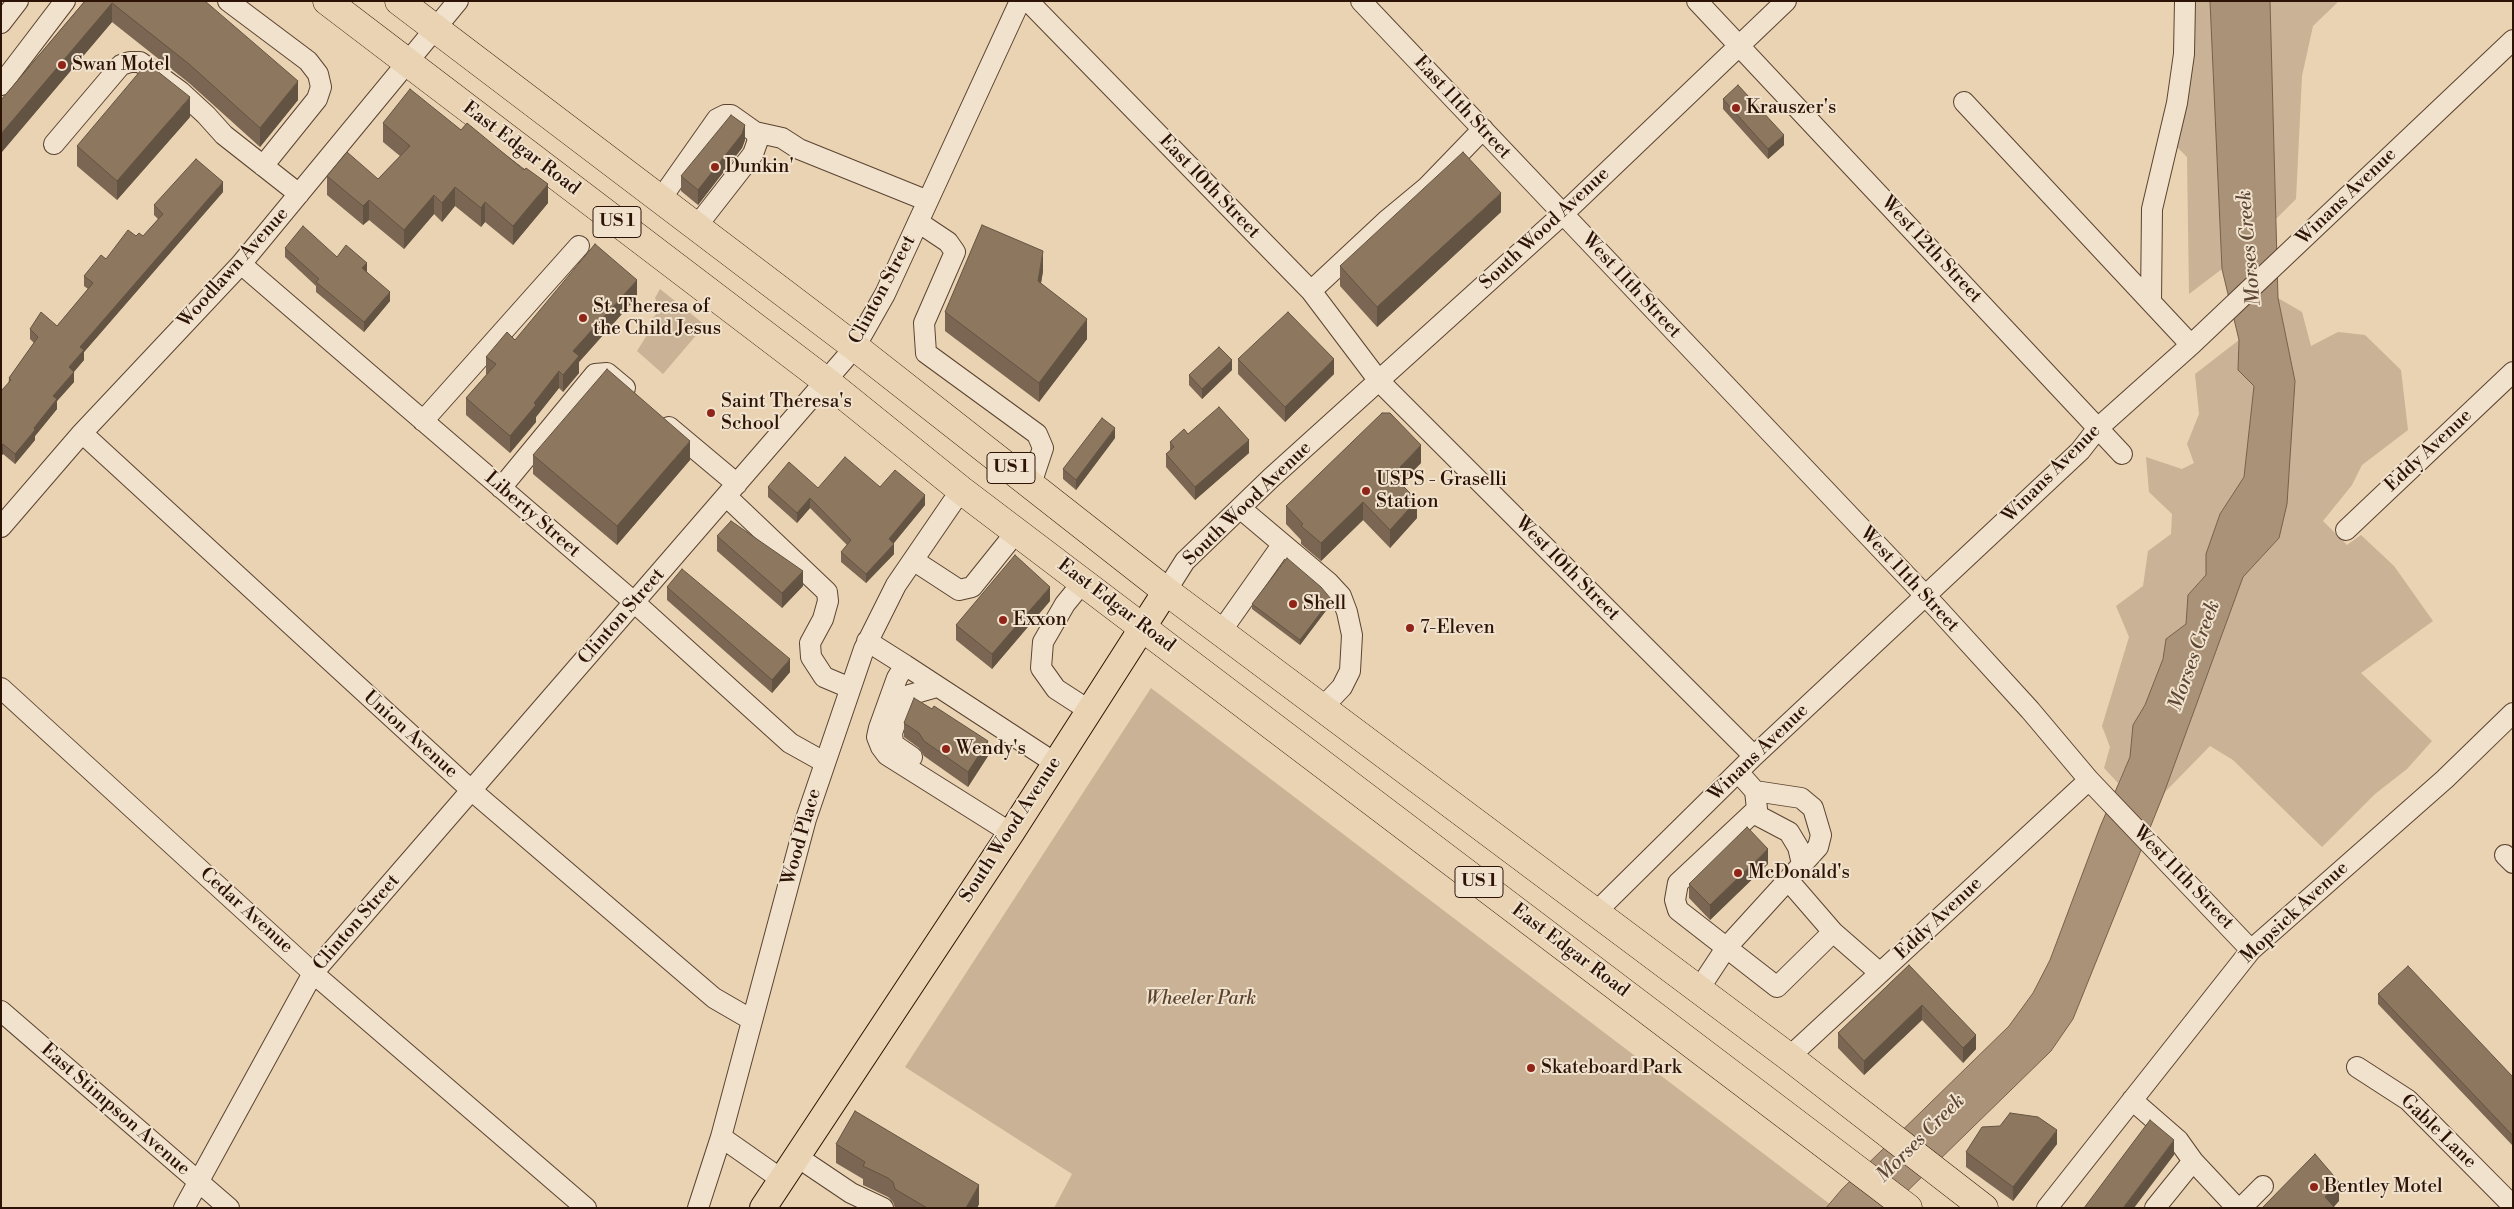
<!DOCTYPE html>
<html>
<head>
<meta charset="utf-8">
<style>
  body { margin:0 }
  #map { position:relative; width:2514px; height:1209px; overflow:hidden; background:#e9d3b2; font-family:"Libre Bodoni",serif }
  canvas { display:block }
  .frame { position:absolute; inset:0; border:2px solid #2c1306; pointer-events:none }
</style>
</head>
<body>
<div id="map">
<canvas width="2514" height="1209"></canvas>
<div class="frame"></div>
</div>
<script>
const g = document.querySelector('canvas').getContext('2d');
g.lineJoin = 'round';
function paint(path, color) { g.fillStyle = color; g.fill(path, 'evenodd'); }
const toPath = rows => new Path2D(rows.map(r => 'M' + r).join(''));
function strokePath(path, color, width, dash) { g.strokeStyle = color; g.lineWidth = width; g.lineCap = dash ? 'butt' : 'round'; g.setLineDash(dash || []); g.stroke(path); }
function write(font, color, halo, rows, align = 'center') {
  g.font = font + ' "Libre Bodoni",serif'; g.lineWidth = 4; g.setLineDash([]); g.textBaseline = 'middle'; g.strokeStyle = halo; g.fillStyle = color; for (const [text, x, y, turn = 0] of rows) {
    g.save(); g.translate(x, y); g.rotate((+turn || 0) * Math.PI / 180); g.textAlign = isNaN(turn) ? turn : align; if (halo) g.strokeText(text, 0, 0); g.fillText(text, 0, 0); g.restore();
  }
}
paint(toPath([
  [2190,1,2210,1,2222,269,2189,294,2187,157,2172,142],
  [2270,1,2339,1,2313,26,2302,76,2296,199,2276,219],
  [660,289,705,325,663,374,637,351,652,327,652,319,660,310,655,298],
  [2278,298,2302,312,2311,346,2338,332,2365,335,2401,370,2408,430,2362,465,2352,485,2323,521,2347,545,2361,535,2394,566,2433,621,2361,673,2432,741,2407,769,2375,794,2322,847,2233,760,2210,746,2164,793,2243,577,2279,538,2295,381],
  [2239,340,2238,370,2254,386,2244,477,2220,514,2206,554,2206,575,2188,595,2186,624,2166,640,2163,659,2145,705,2133,725,2130,757,2118,783,2104,768,2110,747,2102,726,2129,637,2116,606,2143,586,2148,551,2171,534,2172,514,2149,492,2146,457,2182,469,2194,463,2187,444,2199,414,2195,374],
  [1151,688,1835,1208,1054,1208,1072,1174,905,1067]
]), '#c9b295');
const water = toPath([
  [2210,1,2270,1,2278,298,2295,381,2287,504,2279,538,2243,577,2164,793,2073,1019,2051,1051,1890,1208,1826,1208,1842,1189,2009,1026,2033,993,2050,960,2100,827,2130,757,2133,725,2145,705,2163,659,2166,639,2186,624,2188,595,2206,575,2206,554,2220,514,2244,477,2254,386,2238,370,2239,340,2222,269,2210,1]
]);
paint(water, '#a99278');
strokePath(water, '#775f4a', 1);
const minor = toPath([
  [228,1,308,61,318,74,321,87,317,99,263,166],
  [1028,1,1311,291,1379,381,1754,756],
  [1361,1,1937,608,2030,710,2089,780,2251,950],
  [1697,1,2122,454],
  [1,23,18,1],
  [1,85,65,1],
  [1964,102,2191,345],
  [755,132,782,138,799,149,928,201],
  [54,144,121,65,130,62,140,62,181,92,206,115,224,135,299,194],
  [660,200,717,119,725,115,731,115,755,132,758,140,753,154,696,227],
  [918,222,948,242,955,252,924,323,926,353,1037,434,1043,448,1031,484],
  [241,264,634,602,790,743,824,762],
  [1311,291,1386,221,1427,187,1483,129],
  [2151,301,2152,209,2177,103,2184,54,2185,1],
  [423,421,579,246],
  [669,427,737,484],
  [82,433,471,790,714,998,752,1020],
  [501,488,595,374,607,373,625,388],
  [726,496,827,592,828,601,823,619,810,643,811,657,824,677,850,688],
  [1240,508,1329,583,1341,596,1347,612,1352,635,1350,671,1342,687,1323,707],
  [1,527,82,433,241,264,458,1],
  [2346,530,2513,372],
  [913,560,959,590,972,587,1017,531],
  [1083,582,1065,604,1043,642,1041,668,1056,689,1090,711],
  [1166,591,1185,561,1271,478,1563,214,1786,1],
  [1222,630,1282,545],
  [867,641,905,665],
  [1,688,313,973,586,1208],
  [912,757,893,744,892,733,900,710,909,695,937,687],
  [1738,772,1755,791,1757,809,1678,883,1675,900,1678,910,1777,987,1833,932],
  [1753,813,1789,832,1798,847,1802,864],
  [1011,833,887,755,881,747,877,737,879,728,897,678,905,665,1055,763],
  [2505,855,2513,863],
  [1788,880,1833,932,1880,973],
  [1596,912,1754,756,2080,451,2098,428,2192,344,2513,40],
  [1699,989,1726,948,1818,847,1821,835,1813,808,1801,798,1755,791],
  [1,1011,229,1208],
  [1789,1057,2089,780],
  [2357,1067,2408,1100,2513,1206],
  [2132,1100,2178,1140,2193,1161],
  [721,1137,781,1179],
  [796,1156,851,1193,883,1208],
  [184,1208,313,973,855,347,885,294,1020,1],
  [698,1208,721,1137,806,819,864,649,896,585,961,490],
  [2047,1208,2251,950,2445,779,2513,713],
  [2155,1208,2193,1161,2237,1208],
  [2241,1208,2263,1186]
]);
const major = toPath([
  [763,1208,1011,833,1166,591]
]);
const highway = toPath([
  [327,1,826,381,961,490,1908,1208],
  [399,1,855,347,1166,591,1789,1057,1984,1208]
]);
strokePath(minor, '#5b4331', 22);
strokePath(major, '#2c1306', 28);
strokePath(highway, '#2c1306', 29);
strokePath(minor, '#f1e2cd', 20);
strokePath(major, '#e9d3b2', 26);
strokePath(highway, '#e9d3b2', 28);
paint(toPath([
  [83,1,205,1,298,100,260,147,189,83,112,22,1,153,1,100,83,3],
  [1723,99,1784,145,1768,159,1723,109],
  [190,117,117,200,77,166,77,146],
  [383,123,548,203,513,245,485,222,481,227,455,206,442,222,434,214,404,249,369,220,363,225,327,195,327,176,378,179,400,156,383,142],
  [745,140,742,148,698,205,681,191,681,176],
  [223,192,84,352,84,360,74,372,74,382,57,401,57,409,35,436,35,440,15,464,3,454,1,456,9,378,34,343,30,339,30,329,57,326,88,289,84,286,84,276,136,236,143,236,158,219,154,215,154,205],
  [1501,212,1377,327,1340,286,1340,266],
  [285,248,337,257,367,272,390,301,364,332,316,292,316,286,285,257],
  [1043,271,1041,283,1087,339,1039,402,945,331,945,312],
  [637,297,579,362,579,373,563,392,559,388,536,417,536,422,510,453,466,415,466,398,487,374,486,374,486,357,515,340],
  [1238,359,1334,374,1285,422,1238,374],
  [1232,370,1202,399,1189,385,1189,375],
  [1188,434,1249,453,1195,500,1166,467,1166,454,1170,451,1170,442],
  [1115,438,1076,490,1063,479,1063,469],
  [533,455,690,460,617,545,533,474],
  [1421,463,1402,482,1402,485,1417,518,1390,548,1363,520,1321,561,1301,544,1301,540,1286,524,1286,506],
  [768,487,818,488,880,487,925,505,893,544,894,554,866,583,841,562,841,552,847,545,810,508,797,523,768,497],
  [717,536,803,586,782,608,717,551],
  [667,587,790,672,772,693,667,600],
  [1050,601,992,669,956,640,956,625],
  [1252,604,1331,604,1300,645,1252,609],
  [904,723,988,756,968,787,924,756,919,748,904,737],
  [1768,864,1710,920,1689,898,1689,884],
  [1909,965,1976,1049,1963,1063,1922,1020,1864,1075,1838,1048,1838,1033],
  [2378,994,2513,1077,2513,1146,2378,1004],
  [836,1144,979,1204,977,1208,895,1208,893,1202,888,1197,863,1185,863,1179,836,1163],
  [2057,1144,2013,1201,1966,1167,1966,1152]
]), '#7a6652');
paint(toPath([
  [112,3,112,22,1,153,1,134],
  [298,81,298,100,260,147,260,128],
  [190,97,190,117,117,200,117,181],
  [745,125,745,140,742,148,698,205,698,190],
  [1784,135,1784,145,1768,159,1768,149],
  [223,182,223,192,84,352,84,360,69,377,69,367,80,347],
  [548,184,548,203,513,245,513,226],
  [455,187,455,206,442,222,442,203],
  [1501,193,1501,212,1377,327,1377,307],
  [434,195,434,214,404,249,404,230],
  [369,200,369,220,363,225,363,206],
  [485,202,485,222,481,227,481,208],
  [1043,251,1043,271,1038,301,1038,281],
  [367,263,367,273,362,268],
  [637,280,637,297,579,362,579,373,563,392,563,375,573,351],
  [390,292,390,301,364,332,364,322],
  [1087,319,1087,339,1039,402,1039,383],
  [1334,359,1334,374,1285,422,1285,407],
  [1232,360,1232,370,1202,399,1202,389],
  [559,371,559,388,536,417,536,422,510,453,510,436,534,403],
  [74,372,74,382,57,401,57,409,35,436,35,440,15,464,15,454,34,428,53,396],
  [1115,428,1115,438,1076,490,1076,480],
  [1249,440,1249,453,1195,500,1195,487],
  [690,441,690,460,617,545,617,526],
  [3,444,3,454,1,456,1,446],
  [1421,445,1421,463,1402,482,1402,487,1394,477,1400,467],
  [925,495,925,505,889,549,889,539],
  [810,498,810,508,797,523,797,513],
  [1417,500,1417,518,1390,548,1390,530],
  [1363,502,1363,520,1321,561,1321,543],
  [894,544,894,554,866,583,866,574],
  [803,571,803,586,782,608,782,593],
  [1050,587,1050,601,992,669,992,654],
  [1331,599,1331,604,1300,645,1300,640],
  [790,659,790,672,772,693,772,680],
  [988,741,988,756,968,787,968,772],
  [1768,849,1768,864,1710,920,1710,905],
  [1922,1005,1922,1020,1864,1075,1864,1061],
  [1976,1035,1976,1049,1963,1063,1963,1048],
  [2057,1130,2057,1144,2013,1201,2013,1187],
  [2174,1140,2174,1155,2134,1208,2123,1208],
  [2339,1182,2339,1201,2333,1208,2325,1197],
  [979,1185,979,1204,977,1208,966,1208]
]), '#635342');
const building = toPath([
  [85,1,205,1,298,81,260,128,189,64,112,3,1,134,1,100,85,1],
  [147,63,190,97,117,181,77,146,147,63],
  [1738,85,1784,135,1768,149,1723,99,1738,85],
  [410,89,461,130,467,123,524,170,526,168,548,184,513,226,485,202,481,208,455,187,442,203,434,195,404,230,369,200,363,206,327,176,347,152,378,179,410,146,383,123,410,89],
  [731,115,745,125,742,134,698,190,681,176,731,115],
  [1463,152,1501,193,1377,307,1340,266,1463,152],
  [196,159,223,182,80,347,84,350,69,367,74,372,53,396,57,399,34,428,35,430,15,454,3,444,1,446,1,391,11,380,9,378,38,337,30,329,41,312,57,326,93,283,84,276,101,255,106,259,128,230,136,236,139,233,143,236,163,214,154,205,196,159],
  [982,225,1043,251,1038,281,1087,319,1039,383,945,312,982,225],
  [303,226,337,257,346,245,367,263,362,268,390,292,364,322,316,282,319,279,285,248,303,226],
  [595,244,637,280,573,351,579,356,563,375,559,371,534,403,536,405,510,436,466,398,496,364,486,357,507,332,515,340,595,244],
  [1288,312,1334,359,1285,407,1238,359,1288,312],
  [1219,347,1232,360,1202,389,1189,375,1219,347],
  [607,369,690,441,617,526,533,455,607,369],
  [1219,407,1249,440,1195,487,1166,454,1174,447,1170,442,1184,429,1188,434,1219,407],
  [1382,413,1390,413,1421,445,1400,467,1402,469,1394,477,1417,500,1390,530,1363,502,1321,543,1301,526,1303,524,1286,506,1382,413],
  [1102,418,1115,428,1076,480,1063,469,1102,418],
  [845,457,880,487,895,470,925,495,889,539,894,544,866,574,841,552,851,540,810,498,797,513,768,487,789,462,818,488,845,457],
  [731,521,803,571,782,593,717,536,731,521],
  [1015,555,1050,587,992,654,956,625,1015,555],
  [1287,558,1321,587,1331,599,1300,640,1252,604,1287,558],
  [682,569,790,659,772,680,667,587,682,569],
  [914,698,932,709,934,706,988,741,968,772,924,741,919,733,904,723,914,698],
  [1747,827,1768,849,1710,905,1689,884,1747,827],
  [1909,965,1976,1035,1963,1048,1922,1005,1864,1061,1838,1033,1909,965],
  [2408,966,2513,1077,2513,1136,2378,994,2408,966],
  [855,1111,979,1185,966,1208,927,1208,895,1189,893,1182,888,1178,863,1166,865,1162,836,1144,855,1111],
  [2010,1113,2038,1117,2057,1130,2013,1187,1966,1152,1982,1127,2000,1126,2010,1113],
  [2150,1120,2174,1140,2123,1208,2084,1208,2150,1120],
  [2315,1154,2339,1182,2325,1197,2335,1208,2262,1208,2315,1154]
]);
paint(building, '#8e775f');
strokePath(building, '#635342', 1);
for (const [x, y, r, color] of [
  [62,65,5,"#8f2418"],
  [1736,108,5,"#8f2418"],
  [715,167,5,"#8f2418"],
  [583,318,5,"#8f2418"],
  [711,413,5,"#8f2418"],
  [1366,491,5,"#8f2418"],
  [1293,604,5,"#8f2418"],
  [1003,620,5,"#8f2418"],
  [1410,628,5,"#8f2418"],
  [946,749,5,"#8f2418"],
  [1738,873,5,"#8f2418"],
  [1531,1068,5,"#8f2418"],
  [2314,1187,5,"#8f2418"]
]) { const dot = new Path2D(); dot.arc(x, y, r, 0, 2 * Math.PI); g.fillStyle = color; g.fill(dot); strokePath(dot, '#f1e2cd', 2); }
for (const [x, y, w] of [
  [617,222,48],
  [1011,468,48],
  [1479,882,48]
]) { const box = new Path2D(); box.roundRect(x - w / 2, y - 15.5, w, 31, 4); g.fillStyle = '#f1e2cd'; g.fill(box); strokePath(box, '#2c1306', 1); }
write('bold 18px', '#2c1306', null, [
  ["US 1",617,222],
  ["US 1",1011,468],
  ["US 1",1479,882]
]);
write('19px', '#2c1306', '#f1e2cd', [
  ["Swan Motel",72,65],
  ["Krauszer's",1746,108],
  ["Dunkin'",725,167],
  ["St. Theresa of",593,307],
  ["the Child Jesus",593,329],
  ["Saint Theresa's",721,402],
  ["School",721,424],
  ["USPS - Graselli",1376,480],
  ["Station",1376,502],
  ["Shell",1303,604],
  ["Exxon",1013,620],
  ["7-Eleven",1420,628],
  ["Wendy's",956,749],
  ["McDonald's",1748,873],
  ["Skateboard Park",1541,1068],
  ["Bentley Motel",2324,1187]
], 'left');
write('19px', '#2c1306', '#f1e2cd', [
  ["East 11th Street",1462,108,47],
  ["East Edgar Road",521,149,37],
  ["East 10th Street",1209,187,46],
  ["Winans Avenue",2347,197,-44],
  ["South Wood Avenue",1545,229,-43],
  ["West 12th Street",1931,250,47],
  ["Woodlawn Avenue",234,268,-48],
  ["West 11th Street",1631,286,47],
  ["Clinton Street",883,290,-62],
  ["Eddy Avenue",2429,451,-43],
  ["Winans Avenue",2052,474,-45],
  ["South Wood Avenue",1248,504,-44],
  ["Liberty Street",532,515,41],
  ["West 10th Street",1567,569,45],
  ["West 11th Street",1909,580,47],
  ["East Edgar Road",1116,606,37],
  ["Clinton Street",622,617,-49],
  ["Union Avenue",410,735,42],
  ["Winans Avenue",1759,753,-44],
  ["South Wood Avenue",1011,830,-57],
  ["Wood Place",802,837,-74],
  ["West 11th Street",2183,878,46],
  ["Cedar Avenue",246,911,42],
  ["Mopsick Avenue",2295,913,-43],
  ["Eddy Avenue",1939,919,-43],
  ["Clinton Street",357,923,-49],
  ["East Edgar Road",1570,951,37],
  ["East Stimpson Avenue",115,1110,41],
  ["Gable Lane",2438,1132,44]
]);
write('italic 19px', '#5b4331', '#f1e2cd', [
  ["Wheeler Park",1201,999]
]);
write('italic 20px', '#5e4634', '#f1e2cd', [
  ["Morses Creek",2250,248,-95],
  ["Morses Creek",2195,656,-70],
  ["Morses Creek",1921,1139,-45]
]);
</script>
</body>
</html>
